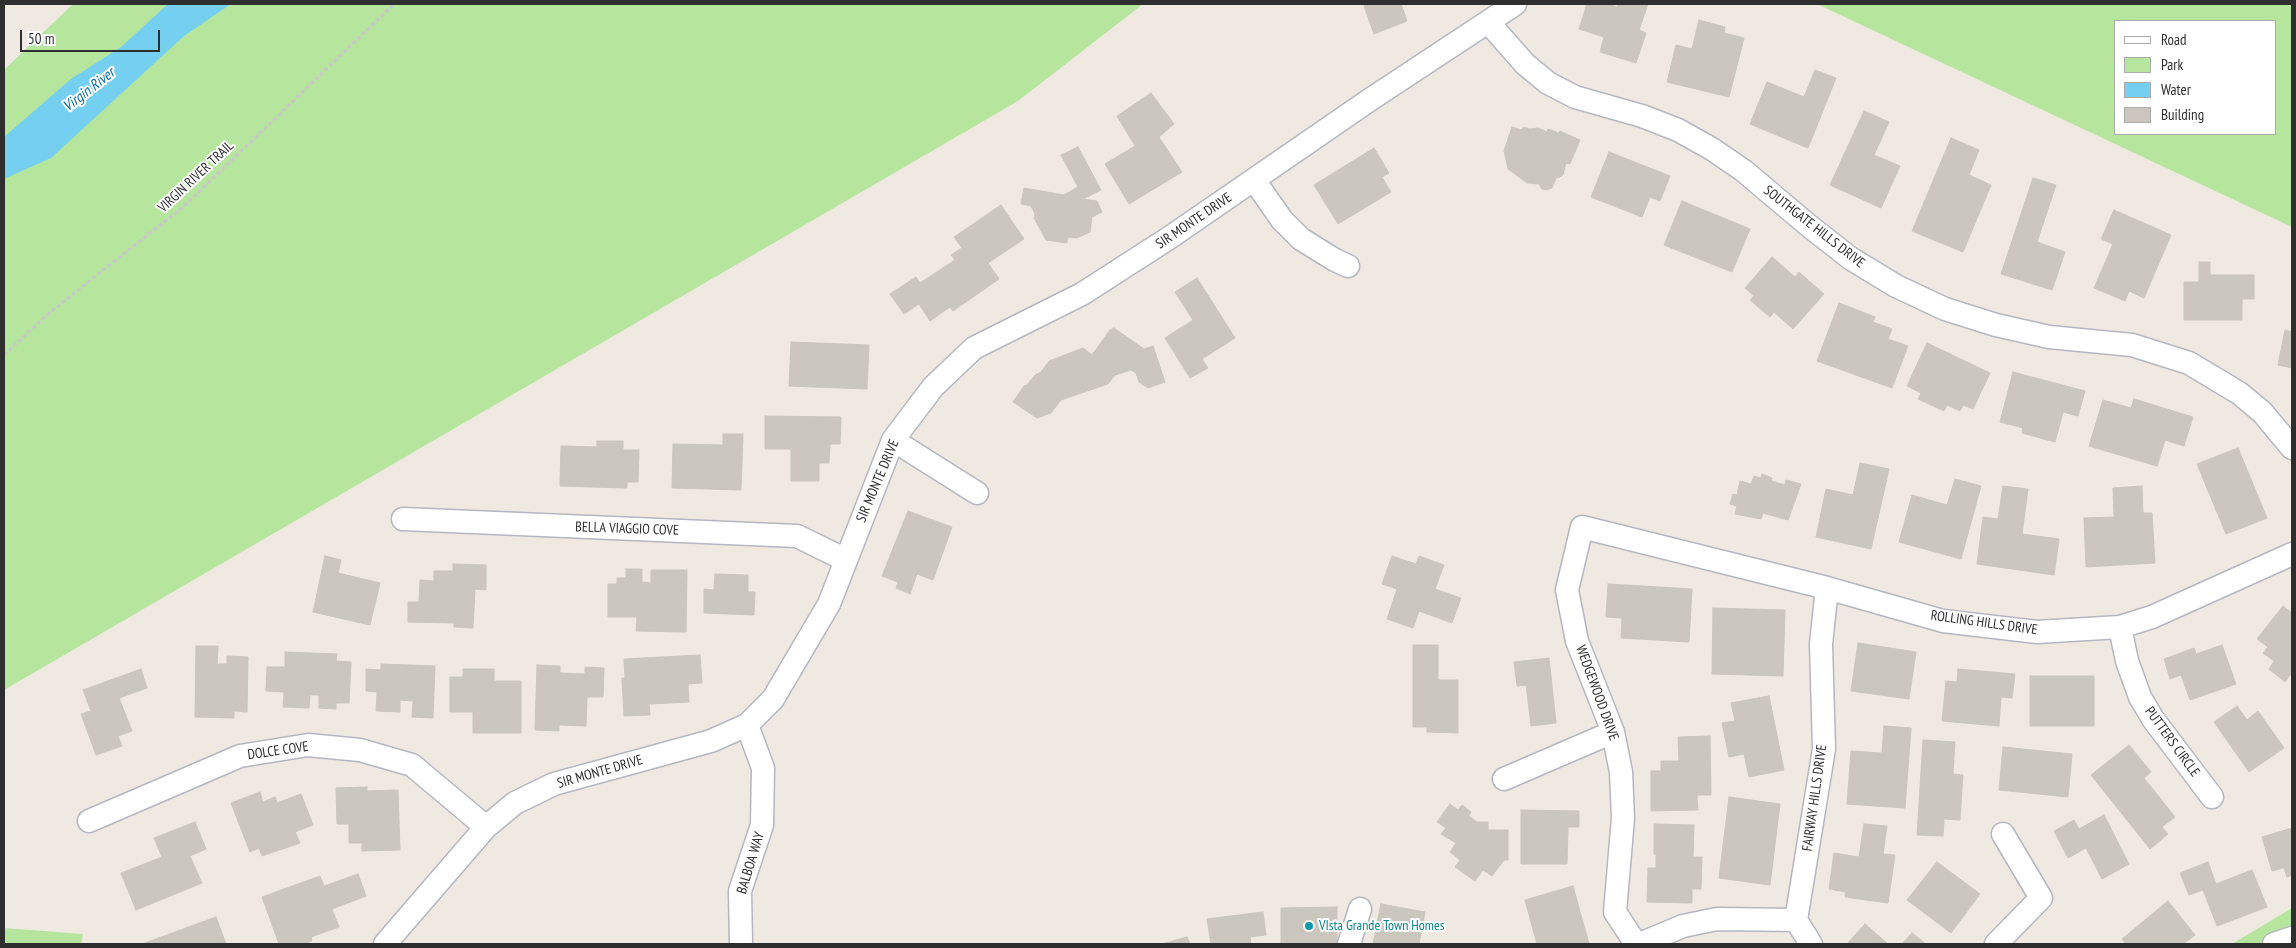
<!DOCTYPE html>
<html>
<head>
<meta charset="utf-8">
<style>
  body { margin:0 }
  #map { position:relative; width:2296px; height:948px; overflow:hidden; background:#efe9e1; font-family:"PT Sans Narrow",sans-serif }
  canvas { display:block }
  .frame { position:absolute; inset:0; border:5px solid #2e2e2e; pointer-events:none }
  .legend { position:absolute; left:2114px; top:20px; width:162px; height:115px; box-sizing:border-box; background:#fff; border:1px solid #ababab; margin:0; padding:6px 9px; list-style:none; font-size:15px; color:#2e2e2e }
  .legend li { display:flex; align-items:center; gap:10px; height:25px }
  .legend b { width:25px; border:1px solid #ababab }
  .scale { position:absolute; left:20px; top:30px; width:140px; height:22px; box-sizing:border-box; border:2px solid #2e2e2e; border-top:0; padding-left:6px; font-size:15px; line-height:18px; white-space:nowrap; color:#2e2e2e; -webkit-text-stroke:4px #fff; paint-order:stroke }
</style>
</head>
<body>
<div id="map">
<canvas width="2296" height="948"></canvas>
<div class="frame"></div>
<ul class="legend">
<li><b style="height:6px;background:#fff"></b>Road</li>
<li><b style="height:14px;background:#b6e59e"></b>Park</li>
<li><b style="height:14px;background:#75cff0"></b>Water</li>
<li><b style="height:14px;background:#cbc7bf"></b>Building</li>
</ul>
<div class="scale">50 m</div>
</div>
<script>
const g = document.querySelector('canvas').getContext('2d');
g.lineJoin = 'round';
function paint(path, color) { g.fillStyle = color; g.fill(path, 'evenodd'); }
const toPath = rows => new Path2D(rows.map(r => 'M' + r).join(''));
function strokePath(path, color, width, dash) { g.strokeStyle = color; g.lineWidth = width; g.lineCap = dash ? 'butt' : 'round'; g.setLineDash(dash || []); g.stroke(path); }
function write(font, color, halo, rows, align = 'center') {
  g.font = font + ' "PT Sans Narrow",sans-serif'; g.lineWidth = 4; g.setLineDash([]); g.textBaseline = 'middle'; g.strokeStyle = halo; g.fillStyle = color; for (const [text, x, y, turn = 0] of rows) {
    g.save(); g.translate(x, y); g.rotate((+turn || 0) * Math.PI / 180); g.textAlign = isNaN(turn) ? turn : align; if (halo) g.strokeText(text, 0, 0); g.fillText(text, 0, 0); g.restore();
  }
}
paint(toPath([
  [73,4,1143,4,1018,101,4,690,4,70],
  [1817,4,2292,4,2292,227],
  [2115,21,2275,21,2275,134,2115,134],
  [2292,908,2292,944,2232,944],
  [4,928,83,934,81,944,4,944]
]), '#b6e59e');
paint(toPath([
  [168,4,231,4,184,36,51,158,4,179,4,137,71,79,121,47]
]), '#75cff0');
const building = toPath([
  [1367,4,1401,4,1407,21,1374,34,1364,6,1367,4],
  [1587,4,1608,4,1617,7,1618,4,1648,4,1639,30,1646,33,1636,63,1600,52,1604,37,1579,29,1587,4],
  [1699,20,1725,27,1724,33,1744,38,1729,97,1667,82,1676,45,1692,49,1699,20],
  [1815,70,1836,78,1808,148,1750,124,1767,82,1804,97,1815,70],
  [1151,93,1174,124,1159,137,1182,172,1129,204,1105,164,1135,146,1117,116,1151,93],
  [1864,111,1889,122,1874,155,1900,166,1881,208,1830,185,1864,111],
  [1512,127,1522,130,1523,127,1530,129,1538,128,1547,132,1548,129,1559,133,1560,131,1580,140,1570,164,1566,163,1563,175,1558,178,1557,176,1552,188,1546,190,1542,189,1539,184,1527,183,1508,169,1504,151,1512,127],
  [1951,138,1979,150,1969,175,1991,185,1963,252,1912,231,1951,138],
  [1078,147,1101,190,1083,199,1097,201,1102,212,1092,217,1090,232,1077,238,1068,237,1067,243,1046,240,1034,218,1035,214,1031,206,1021,204,1024,188,1064,195,1078,187,1061,155,1078,147],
  [1374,148,1389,173,1382,177,1391,192,1338,224,1314,185,1374,148],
  [1609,152,1670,176,1660,201,1650,197,1642,217,1591,197,1609,152],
  [2033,178,2056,185,2037,242,2065,252,2052,290,2001,274,2033,178],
  [1682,201,1750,229,1732,272,1664,245,1682,201],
  [1001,205,1024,239,988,263,999,279,953,311,950,307,930,321,919,304,904,314,890,294,916,277,920,283,955,260,951,255,962,248,954,237,1001,205],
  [2114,210,2171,235,2144,298,2129,291,2125,301,2094,288,2113,244,2101,239,2114,210],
  [1772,257,1795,277,1799,272,1824,294,1793,329,1774,312,1770,317,1750,300,1754,296,1745,288,1772,257],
  [2199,262,2210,262,2210,275,2254,275,2254,299,2242,299,2242,320,2184,320,2184,282,2199,282,2199,262],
  [1197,278,1235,338,1202,359,1208,368,1190,378,1165,338,1193,320,1175,292,1197,278],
  [1839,303,1875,317,1873,322,1892,329,1888,339,1908,346,1892,388,1817,361,1839,303],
  [1114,328,1144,349,1153,346,1165,382,1148,388,1139,382,1136,373,1131,370,1115,375,1108,384,1061,400,1051,413,1037,418,1013,402,1024,386,1027,385,1035,375,1041,372,1049,361,1083,348,1092,355,1110,330,1114,328],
  [2285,330,2292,332,2292,368,2278,365,2285,330],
  [791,342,869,345,867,389,789,386,791,342],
  [1927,343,1990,373,1973,409,1963,405,1960,411,1947,405,1944,411,1918,399,1921,393,1907,386,1927,343],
  [2013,372,2085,391,2078,416,2063,412,2055,442,2022,433,2023,428,2000,422,2013,372],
  [2134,399,2193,417,2184,446,2165,440,2157,466,2089,446,2103,400,2131,408,2134,399],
  [765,416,841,417,840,444,830,444,829,463,819,463,819,481,791,481,791,449,765,449,765,416],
  [723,434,743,434,741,490,672,488,673,444,723,445,723,434],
  [597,441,623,441,623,450,639,450,638,482,627,482,627,488,560,486,561,446,597,447,597,441],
  [2238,448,2267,518,2226,534,2197,464,2238,448],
  [1860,463,1889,469,1871,549,1816,537,1826,489,1853,495,1860,463],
  [1762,474,1772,478,1771,481,1785,485,1786,480,1801,484,1788,520,1763,513,1761,519,1735,514,1737,506,1730,504,1733,494,1737,495,1740,481,1751,484,1754,476,1761,478,1762,474],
  [1955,479,1981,486,1961,559,1899,542,1912,495,1947,505,1955,479],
  [2003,486,2028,489,2022,534,2059,539,2054,575,1977,564,1983,517,1998,519,2003,486],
  [2142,486,2143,513,2152,513,2155,563,2086,567,2084,518,2114,517,2113,488,2142,486],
  [908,511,952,527,933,580,917,574,910,594,896,588,898,582,882,576,908,511],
  [325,556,341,560,338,573,380,583,370,625,313,612,325,556],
  [1392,556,1416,564,1419,556,1444,565,1435,589,1461,598,1452,623,1419,611,1413,628,1387,619,1397,589,1382,584,1392,556],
  [453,564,486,565,486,590,475,589,473,628,454,627,454,623,408,622,408,602,419,602,420,580,434,581,434,571,453,571,453,564],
  [626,569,642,569,642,582,651,583,651,570,687,570,686,632,636,631,637,617,608,617,608,584,617,584,617,578,626,578,626,569],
  [715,574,748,575,748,592,755,592,754,615,704,613,704,589,714,590,715,574],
  [1608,584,1692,589,1689,642,1621,638,1622,618,1606,617,1608,584],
  [2283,606,2292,613,2292,672,2285,682,2269,669,2274,661,2263,653,2268,647,2257,639,2283,606],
  [1713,608,1785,610,1783,676,1712,674,1713,608],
  [1858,643,1916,652,1909,699,1851,691,1858,643],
  [1413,645,1438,645,1438,680,1458,680,1458,733,1427,732,1427,727,1413,727,1413,645],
  [2222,645,2236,684,2190,700,2181,675,2170,679,2164,659,2194,648,2196,654,2222,645],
  [196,646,218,646,217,664,227,664,227,656,248,657,247,712,234,711,234,718,195,717,196,646],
  [285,652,337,654,336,661,351,662,349,703,336,703,336,709,319,708,319,695,310,695,309,708,283,707,284,692,266,691,267,667,285,667,285,652],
  [700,655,702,683,688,684,689,702,649,704,650,715,624,716,622,678,625,678,624,659,700,655],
  [1549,658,1556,723,1531,726,1526,685,1517,686,1514,662,1549,658],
  [381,664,435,666,433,718,412,717,413,701,400,700,400,712,376,711,377,692,366,691,366,669,381,670,381,664],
  [537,665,560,666,560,673,585,674,585,667,604,668,603,697,587,697,586,726,559,725,559,731,535,730,537,665],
  [141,669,147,688,119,698,132,731,118,736,122,746,96,755,81,714,91,711,83,690,141,669],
  [463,669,494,669,494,681,521,681,521,733,473,733,473,712,450,712,450,677,463,677,463,669],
  [1958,669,2015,674,2012,698,2001,697,1999,726,1942,721,1946,681,1957,682,1958,669],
  [2030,676,2094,676,2094,726,2030,726,2030,676],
  [1769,696,1784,770,1749,777,1744,754,1729,757,1722,723,1735,721,1731,703,1769,696],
  [2237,706,2247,720,2258,711,2284,748,2249,772,2214,722,2237,706],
  [1884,726,1911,728,1905,808,1847,804,1851,751,1882,753,1884,726],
  [1710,736,1711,795,1697,795,1698,810,1651,811,1651,771,1661,771,1661,761,1679,761,1678,737,1710,736],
  [1923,740,1955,742,1953,774,1963,775,1960,820,1944,819,1943,836,1917,835,1923,740],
  [2129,745,2151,772,2144,778,2175,817,2162,827,2168,834,2150,849,2091,775,2129,745],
  [2003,747,2072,754,2068,797,1999,790,2003,747],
  [367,787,367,791,398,790,400,850,362,851,362,843,349,843,349,824,337,824,336,788,367,787],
  [260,792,263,802,275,797,277,803,301,794,313,825,295,832,300,843,262,856,259,848,250,852,231,803,260,792],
  [1729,797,1780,804,1770,885,1719,878,1729,797],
  [1450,804,1458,810,1462,805,1471,812,1469,816,1477,822,1488,822,1488,830,1508,830,1508,860,1504,860,1492,876,1483,870,1475,881,1455,867,1460,860,1450,852,1456,843,1441,834,1446,828,1437,822,1450,804],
  [1521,810,1579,811,1579,827,1568,827,1567,864,1521,864,1521,810],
  [2104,815,2129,864,2102,879,2086,848,2068,858,2054,831,2074,820,2079,829,2104,815],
  [195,822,206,849,190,856,202,883,136,910,121,873,162,857,154,838,195,822],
  [1654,824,1694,825,1693,857,1702,857,1701,889,1692,889,1692,903,1647,902,1648,868,1656,868,1656,854,1654,854,1654,824],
  [1864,824,1887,826,1883,854,1895,855,1888,903,1845,897,1846,892,1829,889,1834,853,1859,857,1864,824],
  [2292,828,2292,875,2287,877,2284,868,2272,871,2262,837,2292,828],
  [1937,862,1980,894,1951,933,1907,900,1937,862],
  [2208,862,2216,884,2252,870,2267,907,2217,926,2203,890,2189,895,2180,873,2208,862],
  [358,874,366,896,332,909,339,927,311,937,312,941,303,944,279,944,262,897,320,876,324,886,358,874],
  [1573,886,1589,944,1537,944,1525,900,1573,886],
  [2168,901,2195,935,2183,944,2126,944,2122,939,2168,901],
  [1381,904,1425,912,1419,944,1373,944,1381,904],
  [1337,907,1337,944,1281,944,1281,908,1337,907],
  [1263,912,1266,935,1250,937,1251,944,1211,944,1207,919,1263,912],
  [216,917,226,944,142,944,216,917],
  [1865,924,1888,944,1847,944,1865,924],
  [1912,933,1926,944,1902,944,1912,933],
  [1187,937,1190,944,1162,944,1187,937]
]);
paint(building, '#cbc7bf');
strokePath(building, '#cbc5ba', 1);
const minor = toPath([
  [1488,22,1525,64,1548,83,1575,97,1642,116,1678,130,1712,149,1744,171,1808,225,1850,258,1896,286,1945,309,1996,325,2049,337,2132,345,2189,363,2239,393,2262,412,2292,448],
  [1254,180,1282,220,1301,239,1335,260,1348,266],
  [893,440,977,493],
  [403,519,797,536,846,560],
  [2120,627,2127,661,2140,697,2153,719,2212,797],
  [1504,779,1613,732],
  [89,821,240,756,308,745,360,750,412,765,486,827],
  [385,944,486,827,515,803,554,784,711,741,747,725,773,699,829,604,893,440,933,387,974,348,1082,294,1169,238,1371,99,1515,4],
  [741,944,740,891,762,825,763,768,747,725],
  [1349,944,1360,909],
  [1636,944,1615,912,1623,818,1621,772,1613,732,1577,641,1567,590,1582,527,1827,588,1943,621,2037,632,2120,627,2152,617,2292,554],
  [1640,944,1683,926,1717,919,1796,920],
  [1811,944,1796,920,1824,749,1821,644,1827,588],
  [1996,944,2041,898,2003,834],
  [2274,944,2292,938]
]);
strokePath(minor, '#b4b7c1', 25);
strokePath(toPath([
  [4,355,49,313,183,207,394,4]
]), '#c9c9c9', 3, [4, 2.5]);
strokePath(minor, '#fff', 22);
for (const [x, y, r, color] of [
  [1309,926,5,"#0f9aa8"]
]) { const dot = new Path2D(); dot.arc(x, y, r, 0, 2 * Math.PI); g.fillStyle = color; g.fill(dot); strokePath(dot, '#fff', 2); }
write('14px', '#2e2e2e', '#fff', [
  ["VIRGIN RIVER TRAIL",196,177,-43],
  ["SIR MONTE DRIVE",1194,221,-34],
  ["SOUTHGATE HILLS DRIVE",1814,227,38],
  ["SIR MONTE DRIVE",878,481,-67],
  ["BELLA VIAGGIO COVE",627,529,2],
  ["ROLLING HILLS DRIVE",1984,623,8],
  ["WEDGEWOOD DRIVE",1597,693,70],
  ["PUTTERS CIRCLE",2172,742,54],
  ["DOLCE COVE",278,751,-8],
  ["SIR MONTE DRIVE",600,772,-16],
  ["FAIRWAY HILLS DRIVE",1815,798,-82],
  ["BALBOA WAY",751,863,-73]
]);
write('14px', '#0d838f', '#fff', [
  ["VIsta Grande Town Homes",1319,926]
], 'left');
write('italic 15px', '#0d6fa3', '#fff', [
  ["Virgin River",89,90,-38]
]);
</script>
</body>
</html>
